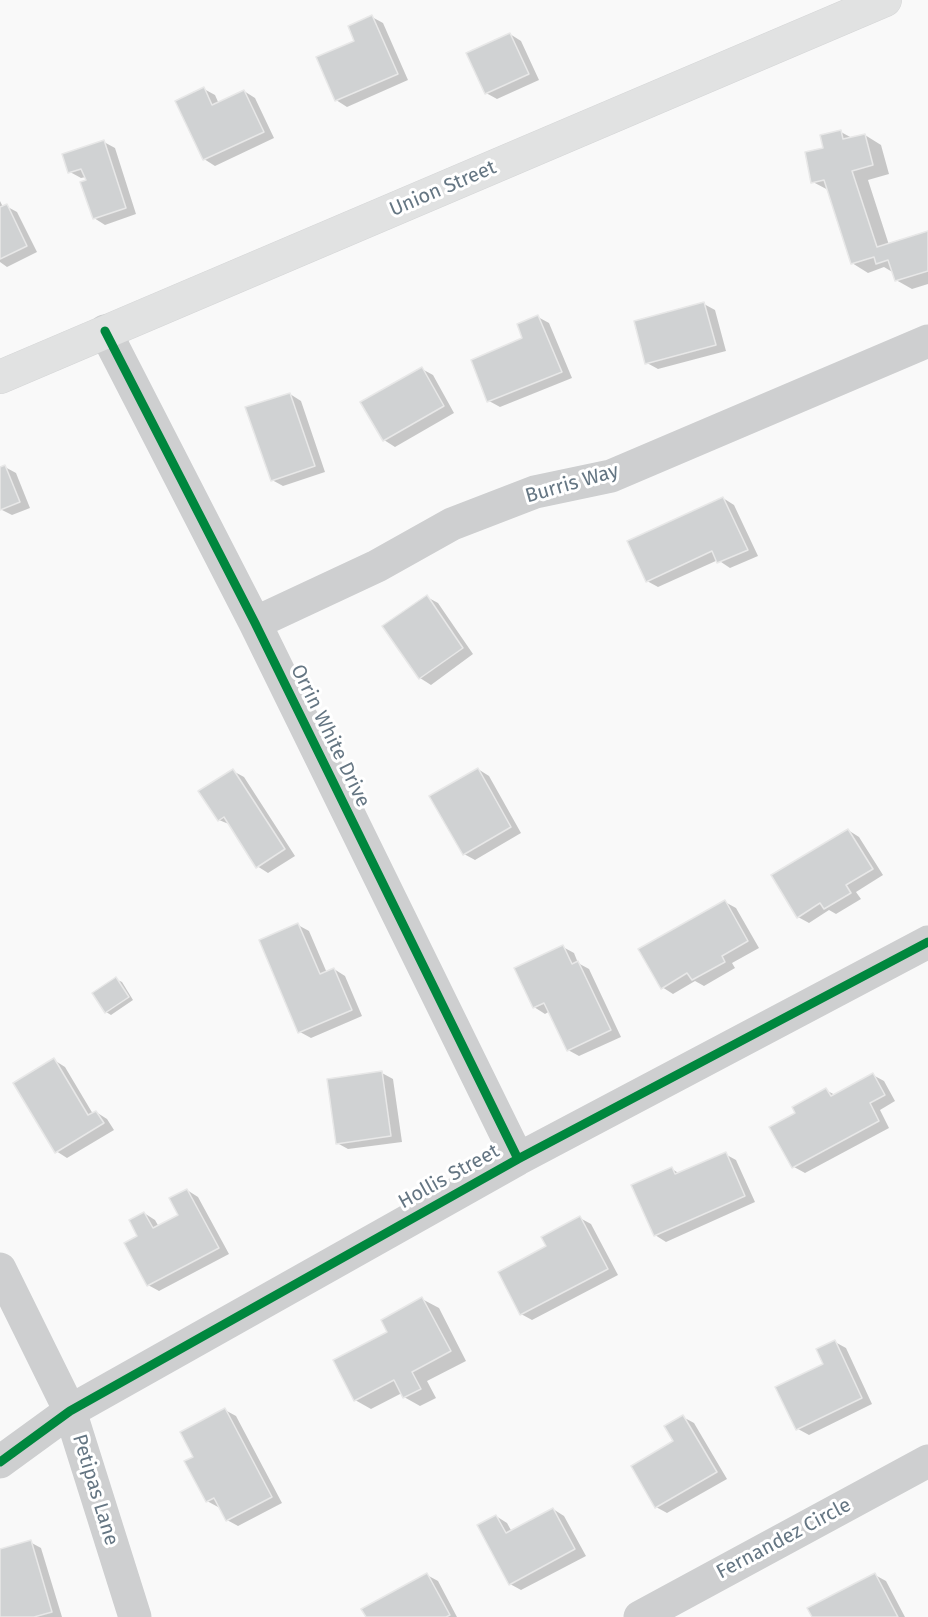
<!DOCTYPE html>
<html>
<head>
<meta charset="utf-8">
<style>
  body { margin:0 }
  canvas { display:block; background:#f9f9f9 }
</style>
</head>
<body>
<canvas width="928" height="1617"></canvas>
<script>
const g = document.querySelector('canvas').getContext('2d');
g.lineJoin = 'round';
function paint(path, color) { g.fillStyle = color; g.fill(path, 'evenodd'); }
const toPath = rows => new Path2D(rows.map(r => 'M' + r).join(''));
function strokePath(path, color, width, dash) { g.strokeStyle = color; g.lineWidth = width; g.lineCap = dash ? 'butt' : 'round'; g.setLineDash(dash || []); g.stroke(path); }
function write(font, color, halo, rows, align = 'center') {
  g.font = font + ' "Fira Sans",sans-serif'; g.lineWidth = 6; g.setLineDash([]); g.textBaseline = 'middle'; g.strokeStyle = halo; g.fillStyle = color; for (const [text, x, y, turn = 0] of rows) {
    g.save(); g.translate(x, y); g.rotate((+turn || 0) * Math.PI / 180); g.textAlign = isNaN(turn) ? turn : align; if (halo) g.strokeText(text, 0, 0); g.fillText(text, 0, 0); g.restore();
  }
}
paint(toPath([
  [372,17,383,23,408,80,347,107,336,100,356,41],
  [510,34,521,41,539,80,497,99,486,93],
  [204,89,215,95,219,104,244,91,255,98,274,138,215,166,204,159],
  [841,132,852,138,865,135,881,145,889,174,868,180,889,245,928,232,928,284,912,289,896,280,894,273,884,267,868,273,852,263,830,191,813,182,825,149],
  [104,142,115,148,136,214,105,225,94,218,86,177,81,178,70,172],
  [0,201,3,207,6,206,17,212,37,252,7,267,0,262],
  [704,304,715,310,726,351,658,369,647,363],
  [538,317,549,323,572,378,500,407,489,401],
  [422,369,433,375,454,413,395,447,384,440],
  [290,394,301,401,325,472,283,486,272,480],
  [5,467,16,473,30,508,12,515,0,509,0,469],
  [723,498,734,505,758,556,730,568,718,560,658,587,647,581],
  [427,597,438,603,473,654,431,685,420,678],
  [478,769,489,776,521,833,475,860,464,854],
  [233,771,244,777,295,856,268,873,257,866,231,825,219,820],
  [848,830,859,837,883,875,856,892,861,899,836,914,829,910,809,923,798,917],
  [725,902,736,908,759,948,732,963,735,968,704,986,695,981,673,994,662,987],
  [298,925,309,931,327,973,334,969,345,976,362,1016,311,1038,300,1032],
  [563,947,574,953,578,963,589,969,621,1037,579,1056,568,1050,550,1011,545,1014,534,1007],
  [116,979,122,982,133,1000,111,1015,106,1012],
  [54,1060,65,1067,93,1114,96,1112,107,1119,114,1130,67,1158,56,1151],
  [382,1073,393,1079,402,1142,348,1149,337,1143],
  [873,1075,884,1081,895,1101,880,1110,889,1128,805,1173,794,1167,797,1113,826,1090,835,1095],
  [725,1154,736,1160,755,1202,666,1242,655,1235,672,1169,680,1174],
  [187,1190,198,1197,229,1254,159,1291,148,1285,139,1236,144,1213,155,1220,159,1227,180,1215],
  [580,1218,591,1224,618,1275,532,1320,521,1314],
  [422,1299,439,1308,466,1361,427,1381,436,1398,420,1406,404,1397,402,1393,371,1409,355,1400,389,1332],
  [835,1342,846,1348,872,1404,809,1435,798,1429],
  [225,1410,236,1416,282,1503,238,1526,227,1520,220,1506,218,1507,207,1501,195,1458],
  [683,1417,694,1423,727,1479,667,1513,656,1507],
  [553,1509,564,1516,586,1556,521,1590,510,1584,496,1516,507,1523,512,1532],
  [30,1542,41,1548,62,1617,0,1617,0,1551],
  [427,1575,438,1581,457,1617,367,1617],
  [875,1575,886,1581,905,1617,814,1617]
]), '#0003');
const building = toPath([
  [372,15,398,74,335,101,316,57,354,41,348,26,372,15],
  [510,33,529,74,485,94,466,53,510,33],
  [204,87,212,105,244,90,264,132,203,160,175,101,204,87],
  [841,130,843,139,865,134,873,165,852,171,877,247,928,231,928,271,895,281,888,260,876,264,874,257,851,264,824,180,811,183,805,152,823,148,820,135,841,130],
  [104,140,126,208,93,219,80,182,86,180,81,169,68,173,62,154,104,140],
  [7,204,27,246,0,259,0,207,7,204],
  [704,302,716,345,645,364,634,321,704,302],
  [538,315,562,372,487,402,471,360,522,338,517,324,538,315],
  [422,367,444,406,383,441,360,402,422,367],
  [290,393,315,466,271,481,245,407,290,393],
  [5,465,20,502,0,510,0,467,5,465],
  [723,497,748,550,717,563,712,551,646,582,627,541,723,497],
  [427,595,463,648,419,679,382,626,427,595],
  [478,768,511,827,463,855,429,796,478,768],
  [233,769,285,849,256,868,224,817,218,821,198,791,233,769],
  [848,829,873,869,846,885,851,893,824,909,820,903,797,918,771,875,848,829],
  [725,900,748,941,722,956,725,962,692,980,687,973,661,989,638,949,725,900],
  [298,923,320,974,334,968,352,1010,298,1033,259,940,298,923],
  [563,945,572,964,578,961,611,1030,567,1051,544,1003,533,1008,514,968,563,945],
  [116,977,129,997,105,1013,92,993,116,977],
  [54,1058,88,1115,96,1111,104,1123,55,1153,13,1083,54,1058],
  [382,1071,391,1136,336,1144,327,1079,382,1071],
  [873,1073,885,1095,870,1103,879,1121,792,1168,769,1127,795,1113,792,1107,826,1088,831,1096,873,1073],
  [726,1152,745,1196,654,1236,631,1185,672,1167,675,1174,726,1152],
  [187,1189,219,1248,147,1286,124,1243,137,1236,129,1220,144,1212,153,1228,178,1215,169,1198,187,1189],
  [580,1216,608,1269,520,1315,498,1272,546,1246,541,1237,580,1216],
  [422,1297,451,1351,412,1372,421,1389,403,1398,394,1380,354,1401,333,1360,387,1332,381,1320,422,1297],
  [835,1340,862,1398,796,1430,775,1387,823,1364,816,1349,835,1340],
  [225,1408,272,1497,226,1521,214,1498,206,1502,184,1461,193,1457,180,1432,225,1408],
  [683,1415,717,1472,655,1508,631,1466,673,1441,664,1426,683,1415],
  [553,1508,575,1549,509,1585,477,1525,496,1515,506,1533,553,1508],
  [31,1540,52,1612,34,1617,0,1617,0,1549,31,1540],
  [427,1573,450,1615,446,1617,366,1617,361,1609,427,1573],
  [875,1573,898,1617,812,1617,807,1608,875,1573]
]);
paint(building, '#d0d2d3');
strokePath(building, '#e8e8e8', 1.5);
const secondary = toPath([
  [0,377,885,0]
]);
strokePath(secondary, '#d5d6d7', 34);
strokePath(toPath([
  [105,331,255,623,518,1159],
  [255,623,377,566,452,524,535,492,611,476,928,341],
  [0,1269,70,1411,135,1617],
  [0,1462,70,1411,518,1159,928,942],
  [640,1617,928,1461]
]), '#cecfd0', 33);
strokePath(secondary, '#e1e2e2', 33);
strokePath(toPath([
  [105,331,255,623,518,1159],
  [0,1462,70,1411,518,1159,928,942]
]), '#00873e', 9);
write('20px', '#657683', '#fff', [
  ["Union Street",443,189,-23],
  ["Burris Way",572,484,-16],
  ["Orrin White Drive",330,736,64],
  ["Hollis Street",449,1177,-29],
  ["Petipas Lane",95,1490,73],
  ["Fernandez Circle",784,1539,-28]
]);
</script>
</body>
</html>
